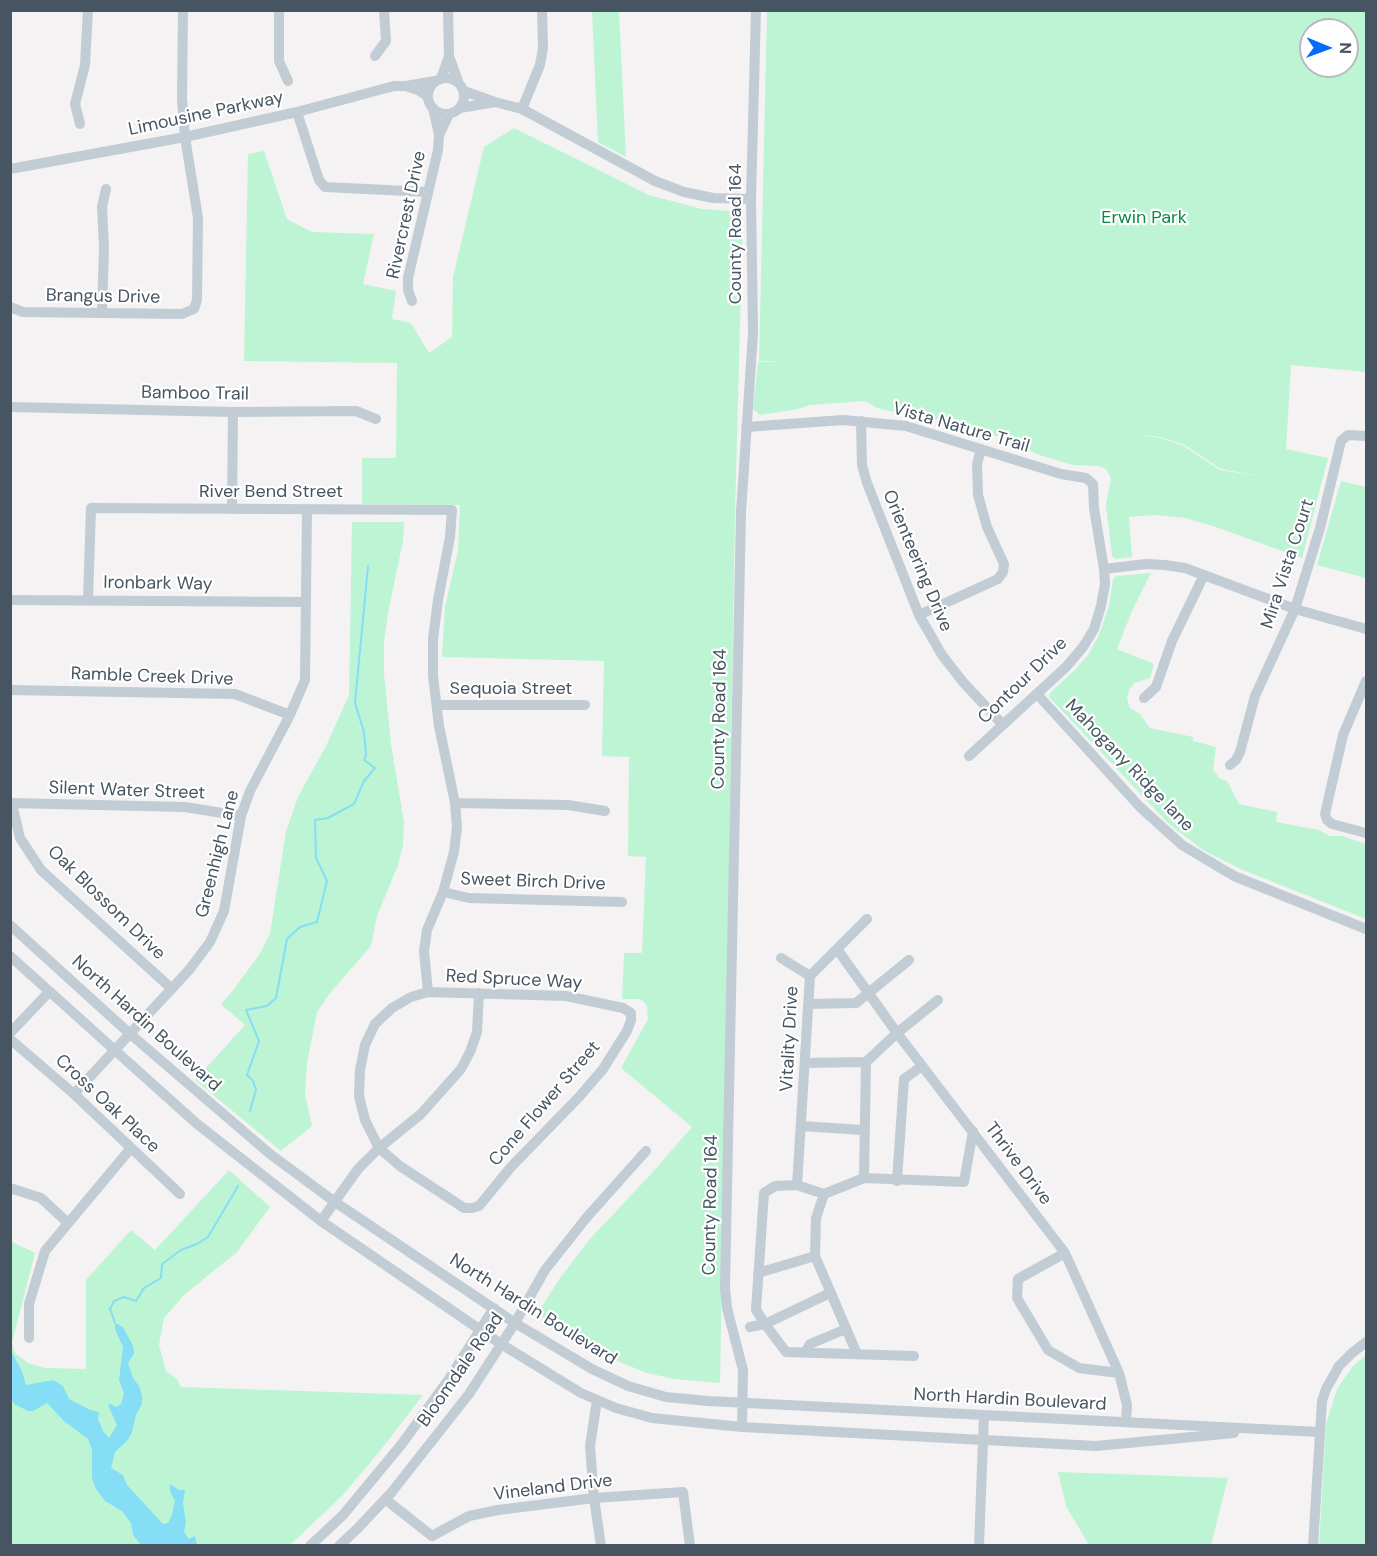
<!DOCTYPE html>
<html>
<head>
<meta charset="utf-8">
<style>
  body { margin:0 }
  #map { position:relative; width:1377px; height:1556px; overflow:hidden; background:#f4f2f2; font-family:"DM Sans",sans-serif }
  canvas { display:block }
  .frame { position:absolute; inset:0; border:12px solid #475562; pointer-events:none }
  .north { position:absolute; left:1299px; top:18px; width:60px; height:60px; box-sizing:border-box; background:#fff; border:2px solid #b5bbc0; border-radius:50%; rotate:91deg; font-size:16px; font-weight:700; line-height:24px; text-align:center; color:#475562 }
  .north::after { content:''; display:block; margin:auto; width:21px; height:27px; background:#056cfa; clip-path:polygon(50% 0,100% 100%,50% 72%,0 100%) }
</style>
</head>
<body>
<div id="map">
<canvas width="1377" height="1556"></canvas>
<div class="frame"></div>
<div class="north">N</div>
</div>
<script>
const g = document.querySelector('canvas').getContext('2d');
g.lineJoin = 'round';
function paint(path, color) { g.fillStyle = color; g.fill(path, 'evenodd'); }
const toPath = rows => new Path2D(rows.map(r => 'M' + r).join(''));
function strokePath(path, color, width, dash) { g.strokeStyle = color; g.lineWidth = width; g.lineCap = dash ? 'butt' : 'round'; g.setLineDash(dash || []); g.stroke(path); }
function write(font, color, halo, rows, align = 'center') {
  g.font = font + ' "DM Sans",sans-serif'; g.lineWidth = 4.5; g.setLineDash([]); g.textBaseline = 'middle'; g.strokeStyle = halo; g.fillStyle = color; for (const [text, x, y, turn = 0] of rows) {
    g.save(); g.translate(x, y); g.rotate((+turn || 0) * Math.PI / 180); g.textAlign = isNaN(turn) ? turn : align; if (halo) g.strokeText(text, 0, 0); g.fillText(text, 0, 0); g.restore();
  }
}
paint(toPath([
  [592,11,619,11,626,157,598,142],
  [767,11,1366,11,1366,372,1291,365,1286,449,1328,458,1302,558,1213,526,1185,518,1156,515,1129,517,1132,557,1116,559,1112,556,1106,505,1111,478,1106,469,1098,466,1073,465,1039,455,999,436,957,428,919,413,890,411,877,408,865,401,810,405,798,409,760,415,753,409,758,362,783,362,759,361],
  [1311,30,1347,30,1347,66,1311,66],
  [1135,434,1160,437,1183,444,1221,469,1265,477,1220,470,1182,445,1160,438],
  [514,128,649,195,702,209,743,212,735,512,720,1383,674,1379,647,1373,617,1361,537,1314,560,1278,589,1240,651,1174,692,1127,621,1068,648,1019,647,1007,644,1002,639,999,622,999,624,953,642,953,646,857,628,856,629,757,602,756,604,661,442,657,445,607,458,550,460,505,362,504,362,458,396,458,397,363,244,361,248,154,264,151,287,219,312,232,374,234,363,284,396,291,392,319,411,323,429,353,452,337,453,277,484,147],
  [1341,481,1366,487,1366,578,1317,565],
  [352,522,404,522,403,541,388,613,384,642,384,674,391,744,404,822,403,846,398,865,377,916,371,946,330,993,317,1012,307,1063,305,1094,312,1126,281,1151,195,1080,245,1025,221,1004,231,993,259,955,270,934,286,831,298,797,326,746,349,695],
  [1151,573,1132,611,1117,649,1154,664,1150,678,1135,683,1130,688,1127,698,1130,708,1140,714,1150,728,1193,737,1193,741,1216,747,1213,769,1219,778,1227,781,1239,804,1277,812,1276,822,1319,830,1330,836,1342,836,1366,844,1366,919,1243,870,1206,852,1169,824,1049,697,1050,693,1076,669,1088,655,1098,637,1109,606,1113,579,1116,576],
  [229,1170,270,1207,237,1252,184,1295,164,1318,159,1345,166,1371,177,1379,181,1387,423,1395,380,1451,342,1496,290,1545,11,1545,10,1241,35,1253,12,1343,15,1353,28,1363,44,1368,86,1369,86,1280,131,1230,155,1250],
  [1366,1355,1366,1545,1319,1546,1326,1424,1337,1389,1353,1366],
  [1058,1472,1228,1478,1211,1545,1089,1545,1066,1506]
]), '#bdf5d4');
paint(toPath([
  [115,1323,123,1327,133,1346,134,1354,128,1363,133,1378,139,1386,142,1396,142,1404,136,1415,132,1432,128,1440,115,1452,111,1468,123,1475,127,1485,163,1524,168,1523,172,1515,175,1501,170,1491,170,1484,179,1490,185,1490,183,1503,186,1523,184,1532,189,1539,195,1536,197,1545,141,1545,133,1535,131,1523,122,1511,105,1501,96,1489,92,1479,92,1450,88,1439,64,1421,47,1403,33,1411,28,1411,14,1404,11,1398,11,1351,22,1371,26,1385,53,1380,63,1386,69,1399,90,1410,99,1412,98,1419,103,1431,109,1438,117,1425,108,1405,111,1404,116,1407,121,1404,124,1394,119,1380,123,1347,115,1329]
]), '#86ddf6');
strokePath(toPath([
  [250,1111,256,1090,253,1081,247,1075,259,1041,246,1010,267,1006,276,998,287,939,300,927,317,922,327,881,316,858,315,820,328,818,354,804,364,781,375,768,364,760,366,755,364,732,355,703,368,566],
  [115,1323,110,1309,114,1301,124,1297,136,1301,144,1288,161,1278,162,1264,181,1250,197,1244,208,1237,238,1186]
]), '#86ddf6', 2);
strokePath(toPath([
  [279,10,279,61,288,81],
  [448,10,449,56],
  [375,56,386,41,384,10],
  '428 96a18 18 0 1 1 36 0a18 18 0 1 1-36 0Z',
  [441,79,449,56,458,81],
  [428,97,418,90,406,86,435,81],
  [495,102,522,109,655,181,684,192,713,198,751,199],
  [433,108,439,135,449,114],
  [460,108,495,102,464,91],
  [522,109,540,65,543,48,542,10],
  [297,112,319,180,325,187,428,192],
  [80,124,75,104,85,65,88,10],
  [10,169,185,137,297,112,394,86,406,86],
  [412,301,408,290,408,278,438,150,439,135],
  [10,307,23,312,182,314,194,309,197,300,198,218,185,137,182,99,183,10],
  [102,312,104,247,102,207,106,189],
  [10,407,233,412,356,411,376,419],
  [861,421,862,465,867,483,919,615,942,655,963,682,1003,725],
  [746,427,843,420,906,426,1061,474,1086,478,1093,484,1094,508,1104,569,1105,584,1101,606,1094,629,1083,647,1066,667,969,756],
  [232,509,233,412],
  [1104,569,1146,564,1165,565,1185,568,1295,609,1366,629],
  [10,600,305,602],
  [88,600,91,508,452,510,450,537,438,600,433,639,433,676,439,726,455,803,457,827,454,852,443,892,427,930,424,951,428,992],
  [919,615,998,579,1003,572,1004,564,987,527,978,495,977,464,981,449],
  [1366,681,1343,735,1325,814,1327,820,1332,824,1366,833],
  [10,690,235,694,290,715],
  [1037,694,1140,807,1182,845,1234,876,1366,929],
  [1144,698,1156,687,1172,641,1204,575],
  [437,705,585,705],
  [1230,765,1236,760,1240,752,1255,696,1295,609,1320,528,1341,441,1348,435,1366,436],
  [10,803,185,807,241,816],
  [455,803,568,805,605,811],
  [12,804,20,838,41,870,172,989],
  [443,892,469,898,622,902],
  [10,925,129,1033,270,1154,335,1202,515,1323,592,1369,628,1386,666,1397,708,1401,1319,1432],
  [837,949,897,1033,1065,1253,1119,1373,1127,1405,1126,1422],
  [10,956,196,1123,321,1221,501,1344,581,1393,616,1408,652,1418,742,1427,1096,1446,1234,1433],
  [781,958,810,976],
  [428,992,566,996,623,1008,631,1013,631,1020,627,1031,603,1069,579,1097,511,1167,479,1206,472,1208,464,1208,400,1166,379,1148,365,1120,359,1096,360,1070,365,1045,375,1024,392,1008,411,997,428,992],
  [808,1004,856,1003,909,960],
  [10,1033,49,992],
  [10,1039,74,1094,180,1194],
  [805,1063,866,1062],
  [74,1094,189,970,210,942,224,911,241,816,250,791,290,715,305,680,307,509],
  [801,1126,863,1130],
  [864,1178,866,1062,897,1033,938,1000],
  [897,1181,904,1079,922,1066],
  [797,1185,810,976,867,919],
  [10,1188,41,1198,68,1223],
  [824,1194,797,1185,775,1186,764,1193,756,1310,765,1324,786,1352,914,1356],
  [824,1194,864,1178,964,1182,973,1131],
  [824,1194,816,1218,815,1256,857,1354],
  [321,1221,358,1169,379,1148,421,1114,461,1069,470,1052,477,1032,479,993],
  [1065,1253,1018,1279,1017,1298,1048,1350,1079,1368,1119,1373],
  [758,1273,815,1256],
  [750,1327,765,1324,830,1293],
  [29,1338,29,1304,45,1251,131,1148],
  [805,1353,810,1344,846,1329],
  [597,1400,590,1446,594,1498,601,1546],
  [742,1427,743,1370,727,1308,725,1288,741,512,753,333,751,199,756,10],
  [385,1499,432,1536,469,1516,498,1510,594,1498,683,1492,690,1546],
  [310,1546,343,1515,401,1445,449,1379,494,1308],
  [339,1546,358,1528,391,1493,469,1394,515,1323,545,1270,587,1217,646,1151],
  [979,1546,984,1415],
  [1313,1546,1322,1401,1326,1389,1339,1366,1352,1353,1366,1342]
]), '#c1ccd5', 10);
write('18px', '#475562', '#fff', [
  ["Limousine Parkway",206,114,-12],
  ["Rivercrest Drive",407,215,-78],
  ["County Road 164",736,234,-90],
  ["Brangus Drive",103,297,1],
  ["Bamboo Trail",195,394,1],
  ["Vista Nature Trail",961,428,16],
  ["River Bend Street",271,492],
  ["Orienteering Drive",917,561,67],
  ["Mira Vista Court",1288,564,-72],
  ["Ironbark Way",158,584,1],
  ["Ramble Creek Drive",152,677,2],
  ["Contour Drive",1023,681,-44],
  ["Sequoia Street",511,689],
  ["County Road 164",720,719,-89],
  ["Mahogany Ridge lane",1129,766,46],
  ["Silent Water Street",127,791,2],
  ["Greenhigh Lane",218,854,-76],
  ["Sweet Birch Drive",533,882,2],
  ["Oak Blossom Drive",106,903,44],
  ["Red Spruce Way",514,980,3],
  ["North Hardin Boulevard",146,1024,42],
  ["Vitality Drive",790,1039,-87],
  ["Cross Oak Place",107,1104,43],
  ["Cone Flower Street",545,1104,-49],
  ["Thrive Drive",1018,1164,53],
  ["County Road 164",711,1205,-89],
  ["North Hardin Boulevard",533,1310,32],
  ["Bloomdale Road",461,1370,-55],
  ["North Hardin Boulevard",1010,1400,3],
  ["Vineland Drive",553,1488,-7]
]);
write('18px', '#0d884d', '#fff', [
  ["Erwin Park",1144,218]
]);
</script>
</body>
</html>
